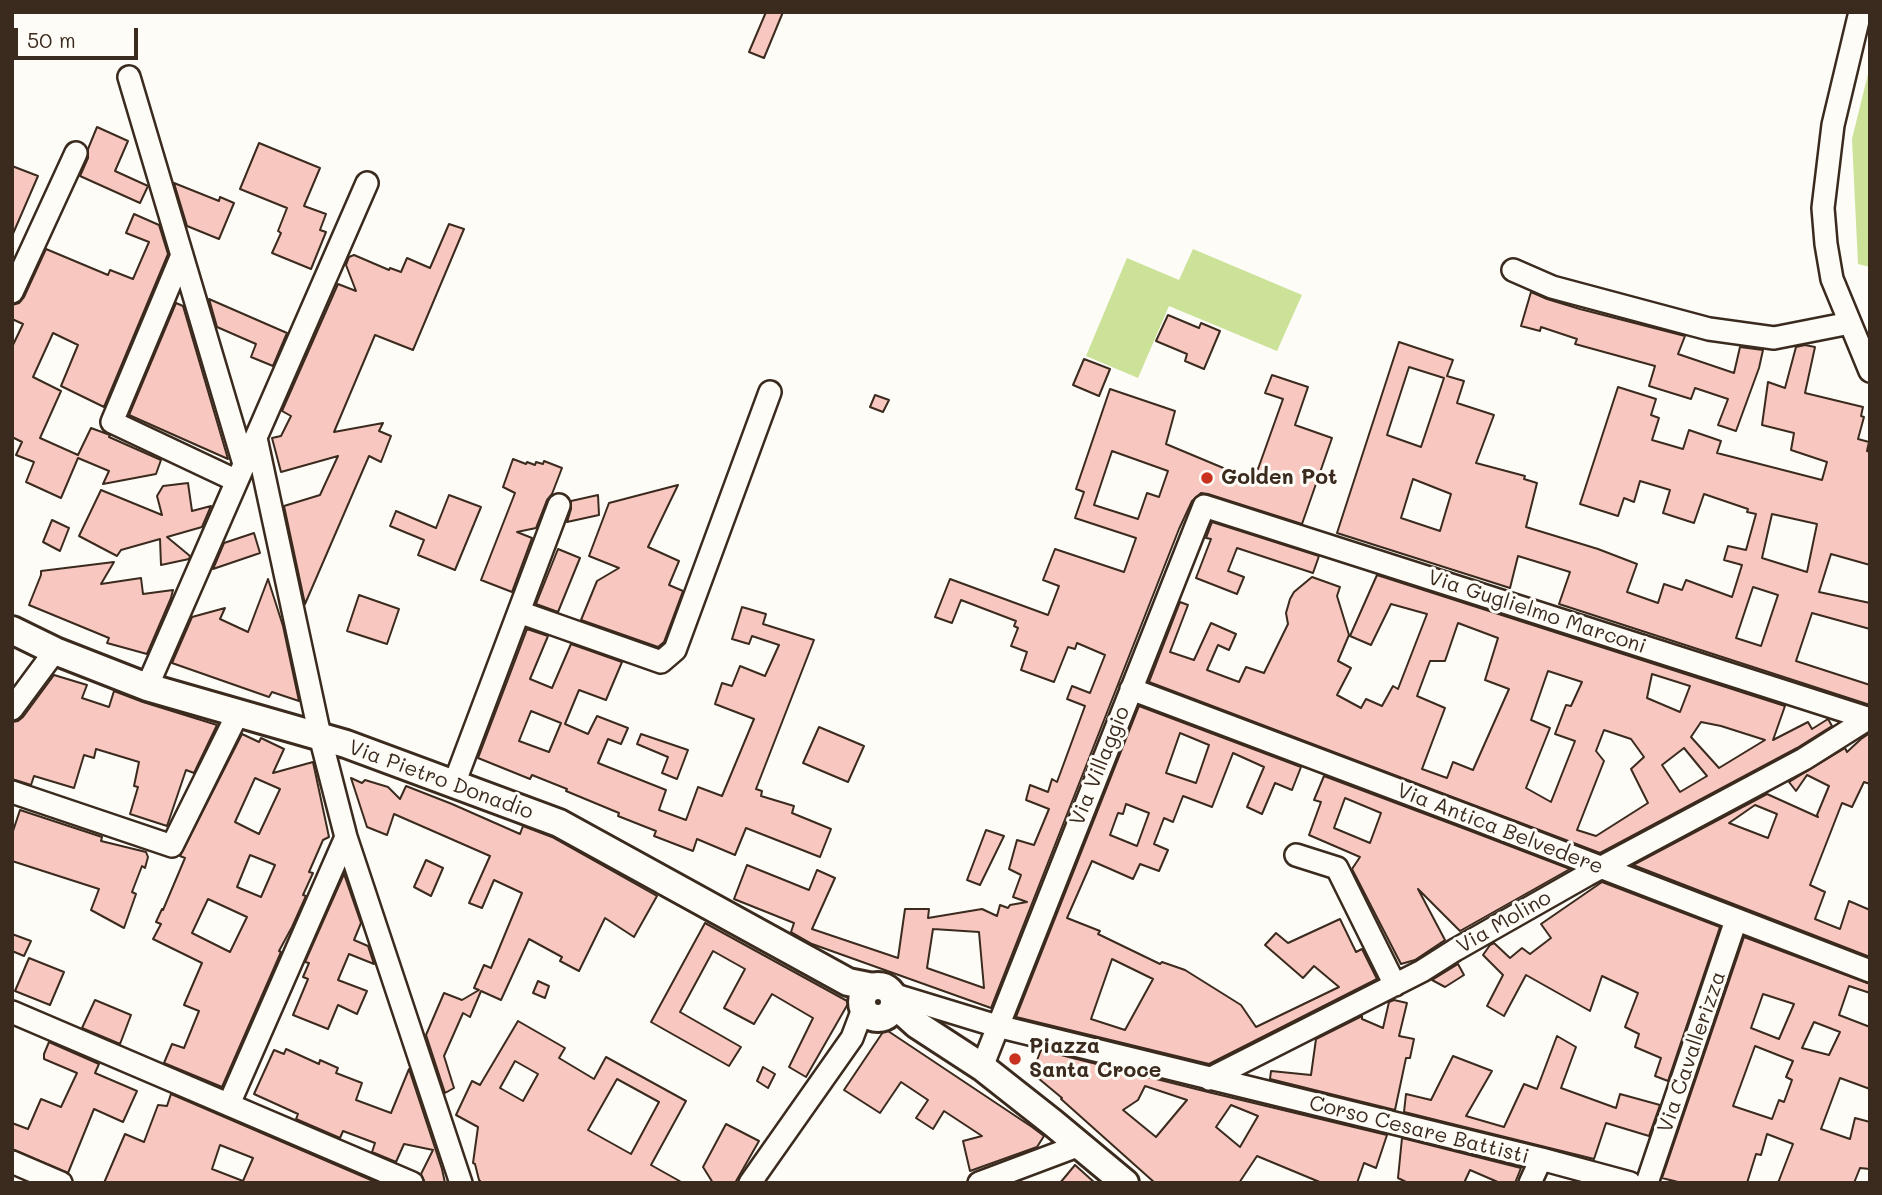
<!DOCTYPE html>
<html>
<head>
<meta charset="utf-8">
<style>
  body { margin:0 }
  #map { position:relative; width:1882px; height:1195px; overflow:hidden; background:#fdfcf7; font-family:Mali,sans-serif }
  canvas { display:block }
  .frame { position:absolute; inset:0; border:14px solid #3b2a1e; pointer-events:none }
  .scale { position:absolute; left:14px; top:28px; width:124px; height:32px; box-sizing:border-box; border:4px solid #3b2a1e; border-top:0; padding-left:9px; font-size:21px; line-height:24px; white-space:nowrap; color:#3b2a1e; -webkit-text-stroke:5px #fdfcf7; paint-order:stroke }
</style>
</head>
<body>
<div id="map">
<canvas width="1882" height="1195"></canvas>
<div class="frame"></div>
<div class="scale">50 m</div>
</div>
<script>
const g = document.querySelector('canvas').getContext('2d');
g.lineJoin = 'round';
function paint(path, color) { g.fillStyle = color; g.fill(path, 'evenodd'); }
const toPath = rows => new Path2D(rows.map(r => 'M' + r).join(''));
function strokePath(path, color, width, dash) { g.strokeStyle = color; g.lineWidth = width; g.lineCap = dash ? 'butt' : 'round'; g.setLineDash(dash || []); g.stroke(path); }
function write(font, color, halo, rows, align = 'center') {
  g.font = font + ' Mali,sans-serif'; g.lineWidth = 6; g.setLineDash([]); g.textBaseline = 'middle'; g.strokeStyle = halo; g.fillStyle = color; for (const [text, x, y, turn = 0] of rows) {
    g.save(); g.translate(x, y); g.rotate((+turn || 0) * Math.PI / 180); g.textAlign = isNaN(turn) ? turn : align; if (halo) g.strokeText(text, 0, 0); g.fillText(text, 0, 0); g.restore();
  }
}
paint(toPath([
  [1870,66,1870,267,1858,264,1852,139],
  [1193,249,1302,295,1277,351,1169,306,1138,378,1086,356,1127,258,1179,280]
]), '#cbe298');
const building = toPath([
  [766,12,783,12,764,58,749,52,766,12],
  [97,127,128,141,115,171,148,186,140,203,80,176,88,158,88,149,97,127],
  [259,143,320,168,304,206,326,214,320,230,326,232,311,269,272,253,281,233,278,231,287,208,240,189,259,143],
  [12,166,38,176,12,236,12,166],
  [174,183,219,201,220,197,234,203,219,239,187,226,174,183],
  [134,214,159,225,168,254,104,407,61,386,78,345,53,333,33,377,61,391,40,438,78,455,91,428,110,435,109,437,161,460,156,474,103,484,109,471,78,458,61,498,26,482,34,462,16,455,22,442,12,437,12,347,23,324,12,319,12,305,19,303,24,297,46,249,108,275,110,270,133,279,149,242,126,233,134,214],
  [449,224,464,229,413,350,375,335,334,432,383,423,379,431,391,436,381,462,369,456,305,604,284,506,320,495,338,456,281,472,272,438,281,436,291,416,282,411,338,284,356,291,346,265,349,257,354,255,389,270,390,268,401,272,407,258,430,268,449,224],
  [1531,292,1547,299,1580,309,1685,336,1678,354,1734,373,1740,347,1763,350,1759,368,1736,431,1718,425,1728,399,1695,388,1691,399,1649,386,1655,366,1575,344,1577,339,1541,327,1540,331,1521,326,1531,292],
  [209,299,287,333,273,366,251,357,256,344,217,327,209,299],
  [176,303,183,306,228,459,129,415,176,303],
  [1168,315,1199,328,1201,323,1220,331,1204,369,1185,361,1187,354,1156,341,1168,315],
  [1399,342,1453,360,1447,376,1464,381,1457,403,1494,415,1476,463,1525,476,1524,479,1537,483,1526,527,1598,549,1637,564,1627,592,1658,603,1664,584,1682,590,1686,580,1732,597,1742,565,1724,560,1728,546,1746,550,1756,514,1747,512,1748,509,1704,494,1694,523,1663,513,1670,490,1640,481,1634,502,1624,498,1618,516,1580,504,1618,387,1656,399,1651,415,1659,418,1652,440,1683,449,1689,430,1721,441,1717,453,1822,480,1827,462,1791,450,1794,433,1762,425,1768,382,1785,388,1796,347,1805,345,1815,347,1805,393,1863,407,1861,416,1864,417,1858,439,1869,442,1867,451,1870,452,1870,565,1831,554,1819,592,1870,603,1870,629,1812,613,1796,661,1870,685,1870,705,1559,604,1570,572,1518,556,1510,588,1337,533,1399,342],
  [1409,367,1444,378,1421,447,1387,435,1409,367],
  [1413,479,1451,494,1440,531,1401,518,1413,479],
  [1772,514,1817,524,1807,572,1762,558,1772,514],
  [1753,587,1778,595,1761,646,1736,638,1753,587],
  [1084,359,1110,369,1099,396,1073,385,1084,359],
  [1272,375,1308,387,1295,425,1332,438,1302,524,1208,494,1201,493,1192,501,1179,529,991,1008,812,944,791,932,794,923,734,899,747,865,809,890,817,870,835,878,812,929,898,958,905,909,929,909,928,918,982,909,997,916,1000,905,1008,908,1010,905,1027,902,1013,897,1021,875,1009,869,1017,840,1034,845,1049,809,1026,800,1030,785,1048,792,1052,779,1057,782,1085,706,1067,699,1072,686,1090,693,1105,655,1077,643,1075,649,1068,647,1054,682,1021,670,1027,652,1011,646,1018,628,1014,626,1016,621,961,600,952,623,935,617,950,579,1048,615,1059,586,1043,580,1055,549,1124,572,1136,538,1075,518,1084,492,1076,489,1110,389,1175,411,1166,444,1252,480,1256,468,1258,469,1283,399,1265,393,1272,375],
  [1112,451,1168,471,1159,497,1147,493,1138,519,1094,505,1112,451],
  [933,929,979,932,984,988,927,968,933,929],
  [875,395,889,400,883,412,870,407,875,395],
  [513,459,526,464,527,462,535,465,536,462,543,464,544,461,562,468,552,494,547,500,536,528,517,532,532,538,512,592,481,580,515,493,503,487,513,459],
  [188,483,192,511,211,506,202,527,167,537,190,556,189,559,161,565,160,539,121,550,117,556,79,536,101,490,162,515,157,496,163,486,188,483],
  [678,485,648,547,679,561,669,585,683,591,664,642,658,647,581,620,597,581,619,568,589,556,609,503,678,485],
  [449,495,481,507,455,570,418,555,424,540,390,526,396,511,436,528,449,495],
  [598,495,599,515,567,522,571,509,571,501,598,495],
  [52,520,69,528,60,551,43,542,52,520],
  [1212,522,1319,556,1313,573,1237,548,1228,571,1244,577,1237,594,1196,578,1211,539,1206,538,1212,522],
  [254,533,260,553,213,569,224,543,254,533],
  [558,549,580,558,558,612,536,604,558,549],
  [114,562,101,584,141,578,143,594,173,590,171,598,147,654,107,643,109,638,29,605,41,575,41,571,114,562],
  [1377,575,1785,706,1773,740,1808,722,1812,729,1828,719,1832,726,1797,748,1600,853,1149,682,1180,602,1188,605,1170,652,1194,660,1211,623,1236,634,1229,650,1218,645,1207,670,1239,682,1246,667,1264,673,1288,624,1286,613,1290,599,1294,592,1312,577,1340,587,1337,596,1349,635,1338,661,1351,668,1337,695,1361,708,1366,699,1382,706,1393,686,1398,689,1427,614,1391,604,1371,645,1350,636,1377,575],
  [1458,623,1498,638,1485,680,1509,689,1473,770,1453,762,1447,778,1422,769,1445,708,1417,696,1430,661,1445,661,1458,623],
  [1548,671,1582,682,1571,706,1566,705,1555,734,1575,741,1551,802,1526,788,1550,728,1531,720,1548,671],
  [1652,674,1690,686,1680,712,1647,698,1652,674],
  [1701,722,1721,726,1765,740,1719,768,1691,737,1701,722],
  [1604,730,1631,739,1644,757,1631,769,1648,803,1596,836,1577,830,1604,761,1596,751,1604,730],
  [1684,748,1707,776,1680,792,1662,765,1684,748],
  [268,579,283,626,299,701,272,692,269,697,172,663,192,617,225,608,220,619,248,632,268,579],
  [359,595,399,609,387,644,347,631,359,595],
  [742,607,766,614,763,624,814,640,756,789,762,791,761,796,794,806,792,813,831,829,820,857,746,828,735,855,697,839,693,851,654,836,656,831,618,816,619,813,566,791,567,789,532,775,530,779,478,758,527,629,548,636,530,679,552,688,571,644,622,662,606,700,579,690,565,724,588,734,597,716,628,728,621,744,608,739,598,763,666,790,659,810,686,820,698,787,722,796,754,719,715,704,722,683,732,686,740,666,765,676,779,645,752,636,749,644,732,639,742,607],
  [531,711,561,723,549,752,519,741,531,711],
  [54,675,87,685,82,698,109,707,114,691,143,702,217,725,194,773,186,770,167,826,130,814,138,787,134,786,139,762,96,749,94,758,84,755,74,788,34,776,31,785,12,779,12,722,18,721,23,717,54,675],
  [1139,706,1301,767,1292,790,1275,783,1262,814,1247,807,1264,767,1233,753,1212,807,1183,796,1173,822,1164,818,1154,844,1168,850,1159,871,1140,864,1133,879,1092,861,1067,918,1100,931,1098,934,1160,964,1162,962,1185,970,1241,1005,1256,1027,1339,987,1314,966,1303,978,1265,945,1276,933,1288,943,1340,919,1356,952,1362,949,1377,979,1209,1064,1016,1017,1139,706],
  [1180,733,1209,745,1196,783,1166,773,1180,733],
  [1126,804,1149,813,1137,846,1110,835,1118,813,1123,814,1126,804],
  [1112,959,1153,979,1125,1030,1091,1019,1112,959],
  [819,727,864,746,848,782,803,763,819,727],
  [1870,733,1870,784,1864,782,1852,807,1842,803,1810,885,1825,892,1815,919,1840,929,1849,901,1870,910,1870,957,1633,865,1767,794,1818,817,1817,815,1829,786,1807,775,1796,791,1789,782,1845,748,1847,752,1861,739,1870,733],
  [1755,805,1777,814,1768,838,1729,823,1755,805],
  [242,734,259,742,261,738,284,749,273,773,313,762,329,837,323,840,309,872,313,873,303,895,306,896,292,927,279,951,281,952,222,1087,164,1063,172,1044,184,1048,199,1011,184,1005,202,963,153,939,161,924,156,922,162,909,163,910,185,858,180,856,242,734],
  [255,778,280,789,259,834,235,822,255,778],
  [250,855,275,865,261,897,237,887,250,855],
  [208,899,247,917,230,952,192,933,208,899],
  [641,734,688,750,677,779,662,773,668,757,637,744,641,734],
  [1324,776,1468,830,1570,869,1460,931,1418,889,1445,940,1415,960,1401,964,1352,869,1360,857,1309,835,1321,802,1314,800,1324,776],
  [1345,798,1381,813,1370,843,1334,828,1345,798],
  [351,778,362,783,365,780,388,787,400,799,406,786,452,804,520,834,523,826,552,837,657,896,634,937,605,918,579,971,560,961,562,957,529,939,501,1000,481,991,470,1017,463,1013,444,1056,454,1088,445,1093,426,1035,444,993,462,1000,479,990,474,988,484,965,491,968,522,893,494,880,482,908,469,903,490,856,394,814,387,835,367,827,351,778],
  [20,810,102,837,101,841,146,852,148,857,145,868,142,866,132,892,136,894,124,928,91,910,99,889,12,861,12,834,20,810],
  [986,830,1004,836,980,885,967,880,986,830],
  [426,860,443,868,431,896,414,887,426,860],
  [344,874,361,923,354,940,368,946,374,964,349,954,338,980,367,991,357,1014,338,1005,328,1029,293,1015,308,979,303,977,309,963,305,962,344,874],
  [1602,882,1720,927,1668,1081,1655,1076,1661,1058,1635,1047,1639,1034,1625,1027,1638,993,1602,976,1590,1011,1526,975,1504,1016,1487,1006,1503,975,1483,955,1490,945,1494,943,1510,958,1522,948,1530,954,1551,938,1541,924,1602,882],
  [705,923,849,1002,806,1077,789,1067,813,1018,772,994,754,1024,724,1008,745,969,713,951,680,1012,741,1047,729,1066,651,1022,705,923],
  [12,934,31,941,24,956,12,951,12,934],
  [1744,937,1870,984,1870,993,1849,986,1839,1015,1870,1027,1870,1089,1840,1078,1821,1129,1850,1139,1855,1118,1870,1122,1870,1169,1860,1168,1854,1183,1778,1183,1793,1144,1767,1134,1761,1155,1756,1154,1747,1183,1682,1183,1662,1178,1744,937],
  [1763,994,1794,1004,1779,1039,1751,1028,1763,994],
  [1814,1022,1840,1032,1829,1055,1802,1048,1814,1022],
  [1755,1046,1793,1061,1786,1077,1792,1080,1784,1102,1779,1100,1772,1119,1733,1106,1755,1046],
  [29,958,64,972,50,1005,15,991,29,958],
  [1458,964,1464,975,1445,987,1432,980,1458,964],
  [538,981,549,986,545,998,533,993,538,981],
  [95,1000,131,1015,120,1044,82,1028,95,1000],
  [1394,1000,1407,1003,1399,1036,1414,1039,1410,1058,1406,1058,1395,1110,1270,1079,1271,1071,1311,1075,1316,1039,1362,1016,1362,1019,1383,1028,1389,1002,1394,1000],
  [518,1021,565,1048,559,1058,594,1079,606,1057,686,1101,651,1165,683,1183,482,1183,479,1180,475,1164,473,1163,478,1127,456,1115,472,1081,480,1085,518,1021],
  [515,1061,538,1074,523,1101,500,1088,515,1061],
  [617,1079,659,1102,631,1154,588,1130,617,1079],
  [885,1029,1032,1127,1044,1136,1037,1147,970,1171,963,1141,982,1136,944,1111,933,1129,916,1118,928,1100,901,1082,880,1113,844,1090,885,1029],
  [1557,1036,1576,1047,1561,1088,1616,1108,1620,1094,1660,1105,1649,1136,1606,1123,1594,1159,1404,1112,1406,1094,1431,1100,1453,1056,1492,1071,1466,1116,1504,1127,1524,1084,1537,1089,1557,1036],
  [49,1042,99,1064,95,1073,137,1091,123,1122,94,1109,68,1173,12,1149,12,1123,28,1129,41,1099,61,1107,77,1073,44,1059,44,1054,49,1042],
  [286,1049,319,1064,320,1060,338,1068,336,1073,362,1083,356,1100,391,1113,409,1069,442,1169,445,1183,425,1183,421,1174,433,1150,404,1144,396,1162,372,1152,375,1143,343,1131,340,1138,296,1119,298,1114,254,1094,274,1050,284,1054,286,1049],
  [1041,1050,1208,1092,1387,1135,1376,1168,1364,1163,1357,1183,1322,1183,1257,1156,1239,1183,1155,1183,1061,1099,1062,1098,1032,1073,1041,1050],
  [1145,1086,1187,1100,1156,1137,1123,1110,1138,1100,1145,1086],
  [1231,1105,1258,1116,1240,1147,1216,1127,1231,1105],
  [763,1067,775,1074,768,1088,757,1081,763,1067],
  [171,1094,378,1183,104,1183,125,1134,144,1142,158,1105,167,1106,171,1094],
  [220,1145,253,1158,243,1181,212,1169,220,1145],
  [726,1124,759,1141,735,1183,713,1183,703,1167,726,1124],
  [1402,1138,1521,1168,1515,1183,1500,1183,1470,1170,1464,1183,1408,1183,1398,1178,1402,1138],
  [1075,1165,1095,1183,1060,1183,1075,1165]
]);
paint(building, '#f8c8c0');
strokePath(building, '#3b2a1e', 2);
const minor = toPath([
  [1860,12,1833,125,1823,208,1826,244,1832,279,1870,371],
  [129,77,244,464],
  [182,255,112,422,237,481],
  [1513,270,1552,287,1709,329,1774,338,1850,323],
  [12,292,76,153],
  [256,438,320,736,346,837,461,1183],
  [519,612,661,662,675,650,770,392],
  [147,687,367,183],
  [1131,689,1473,818,1870,971],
  [12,709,55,651],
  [454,784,559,505],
  [12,792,172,846,238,713],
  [1296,855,1337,868,1395,985],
  [892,994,997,1026,1541,1159,1630,1183],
  [12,1012,412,1183],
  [982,1067,1204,506,1870,719],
  [1209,1079,1422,971,1455,950,1587,875,1804,759,1869,718],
  [229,1104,346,837],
  [12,1162,61,1183],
  [750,1183,852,1038,863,1009],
  [979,1183,1080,1145],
  [1530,1183,1541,1159],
  [1647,1183,1736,920]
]);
const major = toPath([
  [12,630,55,651,147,687,346,744,559,823,848,982,873,987],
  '862 1002a16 16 0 1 1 32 0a16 16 0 1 1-32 0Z',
  [894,1004,916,1024,982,1067,1053,1123,1125,1183]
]);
strokePath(minor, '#3b2a1e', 26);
strokePath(major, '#3b2a1e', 32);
strokePath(minor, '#fdfcf7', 21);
strokePath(major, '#fdfcf7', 26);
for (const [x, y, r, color] of [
  [1207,478,7,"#c8321e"],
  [1015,1059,7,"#c8321e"]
]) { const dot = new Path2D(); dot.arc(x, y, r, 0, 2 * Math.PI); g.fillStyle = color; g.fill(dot); strokePath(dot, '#fdfcf7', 2.5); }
write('bold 21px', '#3b2a1e', '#fdfcf7', [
  ["Golden Pot",1221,478],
  ["Piazza",1029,1047],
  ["Santa Croce",1029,1071]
], 'left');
write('21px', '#3b2a1e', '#fdfcf7', [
  ["Via Guglielmo Marconi",1537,612,18],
  ["Via Villaggio",1100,766,-68],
  ["Via Pietro Donadio",441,780,20],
  ["Via Antica Belvedere",1500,829,21],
  ["Via Molino",1504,922,-30],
  ["Via Cavallerizza",1692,1052,-71],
  ["Corso Cesare Battisti",1419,1130,14]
]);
</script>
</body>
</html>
